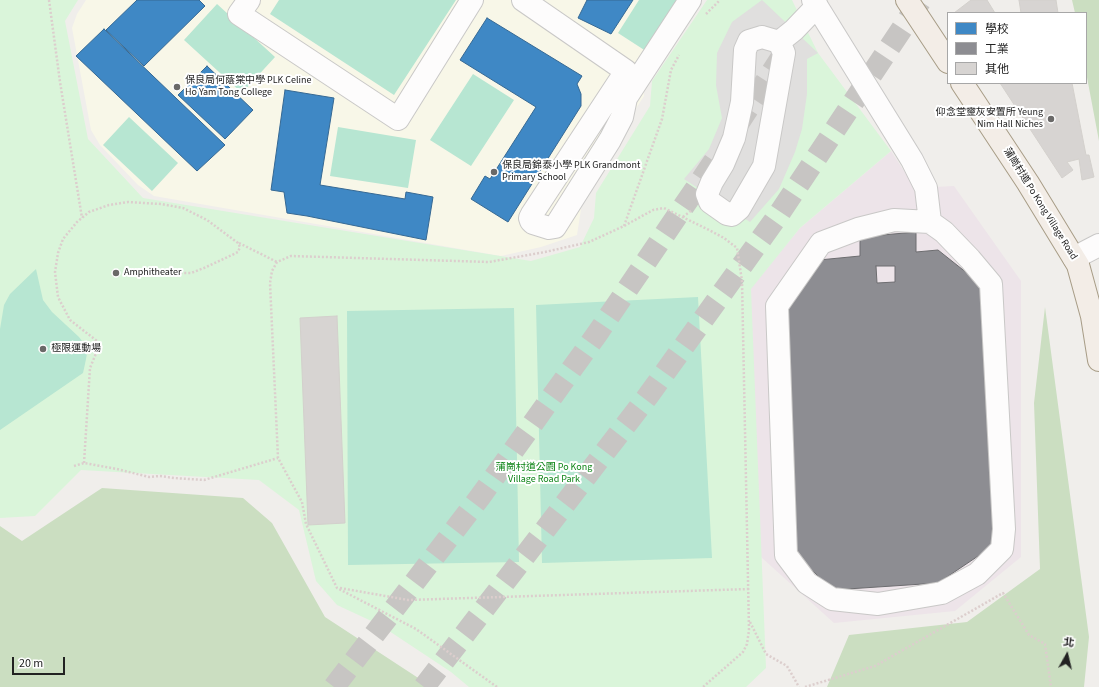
<!DOCTYPE html>
<html>
<head>
<meta charset="utf-8">
<style>
  body { margin:0 }
  #map { position:relative; width:1099px; height:687px; overflow:hidden; background:#f0eeeb; font-family:"Source Sans 3","Noto Sans TC",sans-serif }
  canvas { display:block }
  .legend { position:absolute; left:947px; top:12px; width:140px; height:72px; box-sizing:border-box; background:#fff; border:1px solid #a7a7a7; margin:0; padding:5px 7px; list-style:none; font-size:12px; color:#222 }
  .legend li { display:flex; align-items:center; gap:8px; height:20px }
  .legend b { width:20px; border:1px solid #a7a7a7 }
  .north { position:absolute; left:1047px; top:635px; width:40px; height:40px; -webkit-text-stroke:3px #fff; paint-order:stroke; rotate:8deg; font-size:11px; font-weight:700; line-height:16px; text-align:center; color:#222 }
  .north::after { content:''; display:block; margin:auto; width:14px; height:18px; background:#222; clip-path:polygon(50% 0,100% 100%,50% 72%,0 100%) }
  .scale { position:absolute; left:12px; top:657px; width:53px; height:18px; box-sizing:border-box; border:2px solid #222; border-top:0; padding-left:5px; font-size:12px; line-height:14px; white-space:nowrap; color:#222; -webkit-text-stroke:3px #fff; paint-order:stroke }
</style>
</head>
<body>
<div id="map">
<canvas width="1099" height="687"></canvas>
<ul class="legend">
<li><b style="height:11px;background:#3f88c5"></b>學校</li>
<li><b style="height:11px;background:#8d8d92"></b>工業</li>
<li><b style="height:11px;background:#d7d4d2"></b>其他</li>
</ul>
<div class="north">北</div>
<div class="scale">20 m</div>
</div>
<script>
const g = document.querySelector('canvas').getContext('2d');
g.lineJoin = 'round';
function paint(path, color) { g.fillStyle = color; g.fill(path, 'evenodd'); }
const toPath = rows => new Path2D(rows.map(r => 'M' + r).join(''));
function strokePath(path, color, width, dash) { g.strokeStyle = color; g.lineWidth = width; g.lineCap = dash ? 'butt' : 'round'; g.setLineDash(dash || []); g.stroke(path); }
function write(font, color, halo, rows, align = 'center') {
  g.font = font + ' "Source Sans 3","Noto Sans TC",sans-serif'; g.lineWidth = 4; g.setLineDash([]); g.textBaseline = 'middle'; g.strokeStyle = halo; g.fillStyle = color; for (const [text, x, y, turn = 0] of rows) {
    g.save(); g.translate(x, y); g.rotate((+turn || 0) * Math.PI / 180); g.textAlign = isNaN(turn) ? turn : align; if (halo) g.strokeText(text, 0, 0); g.fillText(text, 0, 0); g.restore();
  }
}
paint(toPath([
  [891,151,915,188,954,186,1021,281,1021,557,955,611,834,623,761,557,750,289,800,228]
]), '#ede4e9');
paint(toPath([
  [86,0,694,0,643,79,644,96,584,190,577,235,541,247,501,256,154,196,138,185,100,145,91,130,72,28,77,14]
]), '#f8f7e8');
paint(toPath([
  [1072,0,1099,0,1099,141,1086,72,1086,13,1075,13],
  [1045,307,1089,637,1084,687,827,687,849,635,967,622,1040,569,1034,403],
  [102,488,243,498,272,523,325,617,432,687,0,687,0,526,22,541]
]), '#cbdec1');
paint(toPath([
  [0,0,78,0,65,21,88,139,143,198,531,261,580,247,594,218,596,193,650,106,652,81,707,0,792,0,818,53,891,151,800,228,751,289,766,668,746,687,469,687,451,672,380,625,337,605,316,581,299,510,259,480,81,470,35,516,0,518]
]), '#daf5da');
paint(toPath([
  [279,0,456,0,394,95,270,14],
  [639,0,689,0,652,55,618,33],
  [217,4,275,57,242,93,184,40],
  [473,74,514,100,471,166,430,140],
  [129,117,178,163,152,191,103,145],
  [338,127,416,140,408,188,330,176],
  [36,269,43,300,52,312,79,337,85,345,87,354,85,364,83,373,0,430,0,329,4,305,10,294],
  [698,297,712,558,542,563,536,305],
  [514,308,519,562,348,565,347,311]
]), '#b7e6d2');
paint(toPath([
  [762,0,818,53,807,59,807,94,802,129,795,152,779,189,750,222,684,179,709,149,722,118,716,85,717,53,732,22]
]), '#e0dfde');
const schools = toPath([
  [137,0,199,0,205,6,144,66,106,30,137,0],
  [587,0,633,0,611,34,578,18,587,0],
  [487,18,582,76,577,84,581,94,581,106,508,222,471,199,485,176,490,179,536,107,460,60,487,18],
  [104,29,225,145,197,171,76,56,104,29],
  [207,66,253,110,225,139,178,95,207,66],
  [285,90,334,98,320,185,405,199,406,192,433,197,426,240,307,216,287,213,284,192,271,190,285,90]
]);
paint(schools, '#3f88c5');
strokePath(schools, '#366994', 1);
const industry = toPath([
  [916,232,916,252,938,250,987,289,996,544,938,583,832,590,795,553,785,305,819,260,860,256,860,237,916,232],
  [876,266,895,266,895,282,877,283,876,266]
]);
paint(industry, '#8d8d92');
strokePath(industry, '#6d6d70', 1);
const building = toPath([
  [971,0,987,0,995,13,954,13,971,0],
  [1019,0,1056,0,1058,13,1021,13,1019,0],
  [1000,83,1072,83,1086,155,1089,155,1094,177,1082,180,1079,159,1067,162,1073,170,1062,178,1000,83],
  [337,316,345,523,308,525,300,318,337,316]
]);
paint(building, '#d7d4d2');
strokePath(building, '#d3d0cc', 1);
strokePath(toPath([
  [736,127,785,52],
  [334,687,480,497,597,334,715,160],
  [424,687,648,396,779,214,921,0]
]), '#c7c5c3', 22, [22, 11]);
const minor = toPath([
  [249,0,239,14,398,119,472,0],
  [523,0,626,71,532,214,530,218,531,221,533,223,549,228,555,227,610,140,622,117,626,98,690,0],
  [813,0,912,160,926,188,930,222,944,232,970,259,991,284,1004,529,1002,549,977,574,942,593,878,604,832,599,807,583,786,555,777,306,821,243,858,229,894,220,930,222],
  [762,37,779,42,784,53,764,166,739,209,732,215,727,214,710,202,707,194,712,182,723,164,734,138,742,102,745,50,749,41,762,37],
  [779,42,794,30,817,6],
  [1074,258,1099,245]
]);
const major = toPath([
  [907,0,948,62],
  [962,83,1028,183,1078,265,1092,316,1099,360]
]);
strokePath(minor, '#c9c8c7', 24);
strokePath(major, '#a79c86', 24);
strokePath(toPath([
  [49,0,60,82,82,218],
  [706,14,720,0],
  [683,217,692,210],
  [624,226,662,119,671,70,679,55],
  [239,243,277,262],
  [84,463,90,368,97,351,97,341,70,320,58,297,55,272,58,253,63,239,77,222,89,212,109,205,128,202,161,204,183,208,207,220,238,243,240,247,238,252,232,255,204,268,191,273,170,273],
  [74,466,84,463,117,469,149,477,160,476,174,478,204,480,278,458],
  [340,588,408,600,749,589],
  [750,622,766,654,787,666,799,687],
  [497,687,416,629,337,588,306,524,302,502,278,458,270,283,272,271,277,262,291,256,489,262,545,252,589,242,624,226,653,210,664,208,709,230,724,238,737,248,742,281,749,630,747,644,743,652,703,687],
  [805,687,875,666,1003,593,1029,635,1045,644,1051,687]
]), '#dccecd', 2.5, [2, 2]);
strokePath(minor, '#fdfcfc', 22);
strokePath(major, '#f3ede7', 22);
for (const [x, y, r, color] of [
  [177,87,4,"#6a6968"],
  [1051,119,4,"#6a6968"],
  [494,172,4,"#6a6968"],
  [116,273,4,"#6a6968"],
  [43,349,4,"#6a6968"]
]) { const dot = new Path2D(); dot.arc(x, y, r, 0, 2 * Math.PI); g.fillStyle = color; g.fill(dot); strokePath(dot, '#fff', 1.5); }
write('10px', '#222', '#fff', [
  ["保良局何蔭棠中學 PLK Celine",185,81],
  ["Ho Yam Tong College",185,93],
  ["仰念堂靈灰安置所 Yeung",1043,113,"right"],
  ["Nim Hall Niches",1043,125,"right"],
  ["保良局錦泰小學 PLK Grandmont",502,166],
  ["Primary School",502,178],
  ["Amphitheater",124,273],
  ["極限運動場",51,349]
], 'left');
write('10px', '#222', '#fff', [
  ["蒲崗村道 Po Kong Village Road",1040,204,58]
]);
write('10px', '#0c8416', '#fff', [
  ["蒲崗村道公園 Po Kong",544,468],
  ["Village Road Park",544,480]
]);
</script>
</body>
</html>
